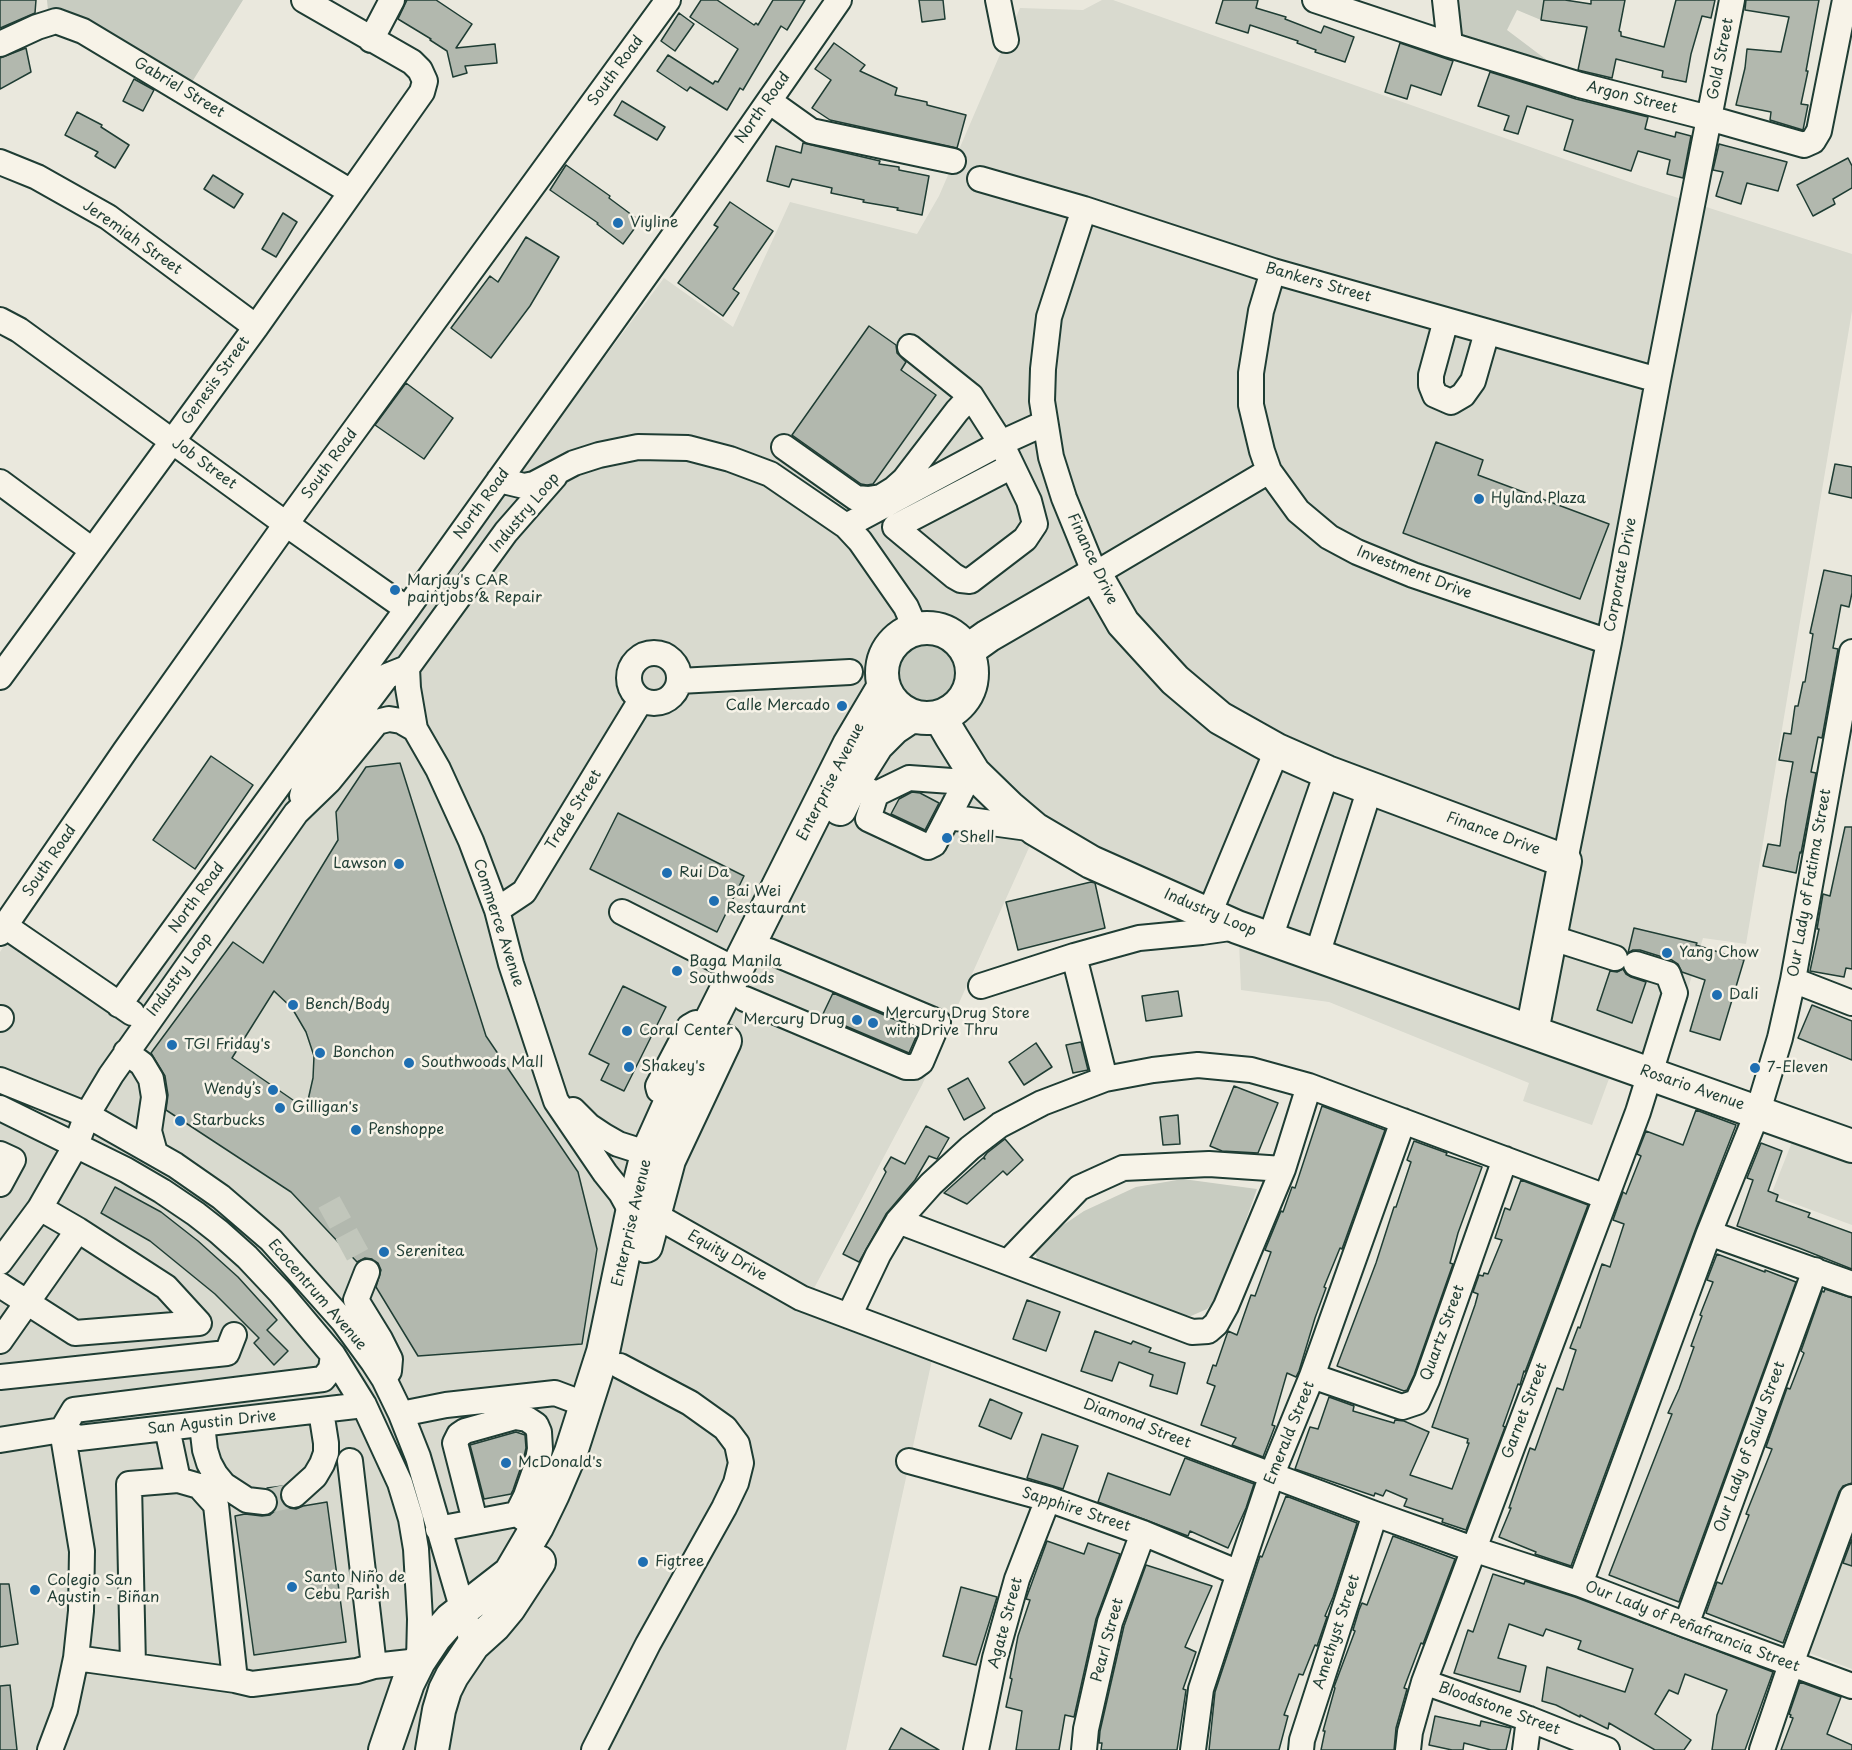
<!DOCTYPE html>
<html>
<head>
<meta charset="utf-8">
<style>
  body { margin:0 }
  canvas { display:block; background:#eae8dd }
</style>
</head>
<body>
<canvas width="1852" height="1750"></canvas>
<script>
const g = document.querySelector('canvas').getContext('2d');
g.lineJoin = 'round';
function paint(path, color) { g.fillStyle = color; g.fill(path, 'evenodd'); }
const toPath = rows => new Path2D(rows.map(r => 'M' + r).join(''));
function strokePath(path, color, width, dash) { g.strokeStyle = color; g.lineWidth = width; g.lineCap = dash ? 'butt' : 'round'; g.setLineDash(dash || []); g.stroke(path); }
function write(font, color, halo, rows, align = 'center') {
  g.font = font + ' "Playpen Sans",sans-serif'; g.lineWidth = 5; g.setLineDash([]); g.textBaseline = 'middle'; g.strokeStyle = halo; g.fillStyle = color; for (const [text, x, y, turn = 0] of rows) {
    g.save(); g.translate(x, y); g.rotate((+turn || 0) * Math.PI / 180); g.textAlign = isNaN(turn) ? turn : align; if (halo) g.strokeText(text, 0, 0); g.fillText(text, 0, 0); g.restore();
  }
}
paint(toPath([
  [1102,0,1113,0,1638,185,1852,254,1852,311,1746,944,1703,938,1666,1064,1189,895,1041,821,922,1085,802,1311,932,1360,846,1750,0,1750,0,952,7,941,122,1020,497,501,664,278,733,327,790,202,917,234,939,196,1020,8,1083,10],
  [1239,941,1610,1076,1592,1125,1523,1101,1529,1083,1329,1002,1241,990],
  [1792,1142,1852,1164,1852,1225,1771,1195],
  [1852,1532,1852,1669,1809,1653]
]), '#d9dacf');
paint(toPath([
  [47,0,243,0,192,82,122,42,65,12,48,11],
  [1450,0,1544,0,1541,20,1517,10,1507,30,1572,79,1455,43],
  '899 674a28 28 0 1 1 56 0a28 28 0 1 1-56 0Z',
  [1183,1179,1257,1189,1219,1296,1207,1309,1191,1316,1178,1314,1038,1261,1034,1249,1044,1238,1084,1211,1136,1187]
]), '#c8ccc1');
const building = toPath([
  [0,0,36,0,35,13,0,28,0,0],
  [407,0,436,0,472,24,456,48,495,44,497,63,465,66,467,73,453,77,447,51,430,40,431,39,398,19,407,0],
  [701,0,717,0,754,25,756,23,758,25,773,0,805,0,787,30,781,26,743,90,740,88,727,110,690,87,687,91,657,71,668,55,713,84,715,81,718,82,738,49,690,17,701,0],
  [919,0,943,0,945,19,922,22,919,0],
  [1223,0,1258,0,1256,8,1286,17,1285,19,1321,33,1324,26,1354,37,1345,62,1315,52,1316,50,1297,43,1298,41,1250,25,1248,33,1216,23,1223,0],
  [1544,0,1565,0,1591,4,1591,0,1625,0,1619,31,1621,32,1621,36,1664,47,1676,0,1715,0,1711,18,1702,16,1691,54,1686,82,1662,77,1663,71,1616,59,1612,78,1578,70,1587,27,1541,20,1544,0],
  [1746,0,1819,0,1806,71,1808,71,1801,104,1808,105,1803,130,1770,120,1771,112,1736,105,1745,68,1747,49,1781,52,1789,17,1745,10,1746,0],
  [679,13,694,24,675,51,661,41,679,13],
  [834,43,865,65,860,71,897,88,895,95,927,102,927,105,966,115,957,148,830,120,812,108,831,80,815,69,834,43],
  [1400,43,1453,61,1441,95,1411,85,1407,99,1385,92,1400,43],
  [26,48,31,72,0,89,0,58,26,48],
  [1490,72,1576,99,1648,117,1645,129,1675,137,1676,132,1691,136,1683,178,1667,174,1670,160,1638,151,1631,171,1564,150,1573,120,1527,106,1518,134,1504,130,1509,116,1478,106,1490,72],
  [134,79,154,90,143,111,123,101,134,79],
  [622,101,665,127,657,140,614,115,622,101],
  [77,112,102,125,101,127,129,145,115,168,95,156,98,152,65,135,77,112],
  [803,143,880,161,879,164,899,167,899,170,929,176,922,215,897,210,898,208,863,202,864,200,831,193,832,188,792,179,789,187,767,181,776,146,801,153,803,143],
  [1719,144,1787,162,1778,191,1747,183,1741,204,1716,196,1723,172,1713,170,1719,144],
  [1848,158,1852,166,1852,188,1833,199,1835,204,1813,216,1797,185,1848,158],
  [566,165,610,196,609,198,640,221,623,244,597,224,598,223,550,190,566,165],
  [213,175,243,194,234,208,204,189,213,175],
  [730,202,773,231,733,289,739,293,723,316,678,283,718,227,714,225,730,202],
  [283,213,297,222,276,257,262,249,283,213],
  [526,237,559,257,530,306,491,358,451,328,490,276,498,282,526,237],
  [869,326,896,345,897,353,906,362,901,370,936,395,873,484,867,485,861,484,792,435,869,326],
  [406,383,453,418,424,459,375,425,406,383],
  [1436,442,1483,460,1478,475,1609,524,1580,599,1403,533,1436,442],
  [1835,464,1852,467,1852,498,1829,493,1835,464],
  [1824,570,1852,576,1852,593,1849,607,1841,605,1833,648,1838,649,1822,738,1818,737,1811,772,1816,773,1801,853,1800,852,1796,873,1763,866,1768,844,1780,846,1786,801,1793,762,1779,760,1784,733,1791,734,1795,706,1798,706,1803,682,1805,682,1813,634,1810,633,1824,570],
  [211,756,253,785,195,869,153,840,211,756],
  [400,763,486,1036,578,1172,597,1249,582,1344,418,1356,376,1287,381,1270,378,1263,372,1259,365,1258,357,1262,291,1192,166,1110,168,1095,165,1076,151,1053,233,942,263,963,338,840,336,812,366,767,400,763],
  [274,991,292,1008,306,1032,314,1056,313,1078,306,1109,232,1058,274,991],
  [912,792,920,793,939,803,925,830,891,814,899,799,912,792],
  [618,813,744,876,717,932,590,869,618,813],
  [1845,827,1852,827,1852,969,1846,968,1844,977,1810,971,1819,929,1817,929,1823,894,1830,896,1845,827],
  [1091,882,1095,883,1105,928,1018,950,1006,902,1091,882],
  [1634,928,1697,943,1696,945,1744,960,1720,1040,1690,1031,1705,980,1682,972,1678,964,1672,960,1640,950,1633,950,1628,953,1634,928],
  [1623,969,1626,974,1631,977,1646,982,1632,1023,1597,1010,1610,971,1617,972,1623,969],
  [623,986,666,1007,624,1091,601,1080,609,1064,589,1054,623,986],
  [1178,991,1182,1016,1146,1021,1142,996,1178,991],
  [833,993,919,1030,909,1053,822,1016,833,993],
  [1812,1005,1852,1021,1852,1060,1798,1038,1812,1005],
  [1081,1042,1088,1070,1073,1073,1066,1045,1081,1042],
  [1036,1043,1052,1067,1024,1085,1009,1062,1036,1043],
  [968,1078,985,1108,964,1120,948,1089,968,1078],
  [1234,1086,1278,1103,1258,1153,1222,1151,1210,1146,1234,1086],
  [1322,1106,1385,1130,1342,1249,1340,1248,1324,1287,1326,1288,1315,1318,1299,1371,1296,1377,1287,1373,1272,1425,1275,1426,1263,1457,1232,1445,1236,1438,1201,1425,1215,1386,1207,1383,1213,1365,1216,1366,1228,1331,1237,1335,1251,1295,1255,1296,1271,1252,1265,1250,1281,1211,1283,1212,1292,1187,1295,1188,1322,1106],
  [1696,1110,1736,1125,1696,1228,1571,1566,1535,1554,1536,1552,1499,1537,1511,1508,1509,1508,1530,1448,1535,1450,1557,1388,1563,1390,1576,1350,1570,1348,1578,1327,1580,1328,1602,1264,1610,1267,1624,1224,1613,1220,1623,1192,1626,1194,1641,1156,1637,1154,1646,1131,1683,1145,1696,1110],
  [1178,1115,1180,1144,1163,1145,1160,1117,1178,1115],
  [926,1126,949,1138,937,1159,929,1156,915,1180,886,1214,859,1262,843,1254,886,1172,884,1169,891,1157,905,1164,926,1126],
  [1005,1139,1023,1160,1007,1175,1003,1171,967,1204,944,1193,983,1158,985,1159,984,1157,987,1153,1005,1139],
  [1414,1141,1447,1153,1446,1155,1482,1167,1458,1233,1450,1263,1453,1264,1414,1375,1407,1390,1404,1391,1337,1366,1376,1263,1394,1207,1396,1207,1411,1162,1407,1160,1414,1141],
  [1761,1143,1782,1151,1768,1191,1778,1195,1776,1201,1810,1213,1808,1217,1852,1233,1852,1269,1799,1248,1737,1226,1753,1180,1747,1178,1761,1143],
  [1521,1180,1588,1205,1525,1372,1524,1371,1520,1385,1518,1384,1503,1426,1505,1427,1466,1530,1442,1522,1443,1519,1404,1506,1407,1499,1386,1490,1383,1496,1375,1493,1374,1496,1295,1469,1310,1427,1318,1429,1329,1397,1354,1406,1353,1411,1394,1423,1395,1420,1404,1421,1429,1432,1410,1475,1452,1489,1469,1443,1467,1443,1468,1439,1432,1427,1475,1305,1478,1294,1473,1292,1479,1275,1483,1276,1484,1273,1488,1274,1502,1240,1495,1238,1505,1208,1510,1210,1521,1180],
  [115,1187,161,1212,198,1241,238,1277,277,1320,267,1330,288,1351,274,1365,254,1343,259,1338,215,1294,150,1241,101,1213,115,1187],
  [1717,1254,1765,1272,1765,1270,1796,1282,1679,1602,1609,1575,1672,1414,1668,1413,1679,1389,1694,1347,1691,1346,1702,1316,1700,1315,1713,1282,1707,1280,1717,1254],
  [1825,1289,1852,1298,1852,1483,1843,1486,1839,1492,1783,1643,1706,1613,1717,1582,1722,1584,1749,1515,1746,1514,1772,1449,1766,1447,1787,1388,1790,1389,1804,1353,1801,1351,1822,1291,1824,1292,1825,1289],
  [1027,1300,1060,1312,1046,1351,1013,1339,1027,1300],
  [1095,1331,1131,1344,1133,1341,1151,1348,1149,1352,1185,1363,1177,1394,1150,1386,1153,1375,1119,1362,1112,1381,1081,1371,1095,1331],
  [990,1399,1022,1413,1011,1439,979,1426,990,1399],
  [516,1432,525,1435,526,1448,523,1461,513,1490,511,1494,484,1499,470,1445,516,1432],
  [1042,1434,1078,1446,1063,1489,1027,1478,1042,1434],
  [1185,1458,1254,1484,1246,1508,1228,1548,1190,1531,1188,1536,1098,1502,1108,1473,1170,1495,1185,1458],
  [283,1486,280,1491,280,1499,283,1504,289,1508,296,1509,303,1506,327,1502,346,1642,254,1655,235,1516,245,1514,262,1516,270,1515,276,1510,278,1503,277,1496,273,1491,267,1488,283,1486],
  [1286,1496,1357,1523,1333,1597,1325,1616,1327,1617,1317,1646,1315,1645,1303,1675,1299,1674,1284,1715,1288,1716,1279,1750,1209,1750,1215,1692,1260,1556,1262,1557,1286,1496],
  [1393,1536,1455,1559,1423,1644,1421,1643,1404,1688,1407,1689,1396,1728,1394,1750,1321,1750,1325,1731,1323,1731,1335,1688,1334,1687,1355,1631,1353,1630,1359,1610,1362,1603,1367,1605,1393,1536],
  [1852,1539,1852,1566,1843,1563,1852,1539],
  [1047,1541,1084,1554,1088,1543,1120,1554,1096,1619,1074,1717,1065,1715,1059,1750,1016,1750,1022,1711,1006,1707,1012,1679,1010,1678,1018,1636,1030,1600,1026,1599,1047,1541],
  [1146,1565,1212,1586,1185,1647,1196,1652,1183,1689,1186,1690,1177,1750,1101,1750,1102,1743,1099,1743,1100,1731,1124,1626,1146,1565],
  [1493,1574,1524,1584,1525,1581,1575,1597,1773,1672,1745,1750,1712,1750,1717,1715,1727,1690,1685,1674,1678,1694,1669,1690,1655,1714,1691,1740,1684,1750,1655,1750,1609,1723,1608,1729,1580,1715,1580,1717,1556,1705,1542,1701,1547,1667,1625,1692,1633,1669,1578,1649,1581,1641,1546,1629,1543,1636,1509,1624,1498,1658,1526,1666,1520,1692,1454,1673,1468,1630,1473,1632,1493,1574],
  [0,1584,9,1584,18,1644,0,1647,0,1584],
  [961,1587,997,1597,976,1665,943,1656,961,1587],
  [1800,1682,1841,1697,1827,1734,1852,1745,1852,1750,1781,1750,1793,1718,1790,1717,1791,1715,1789,1714,1800,1682],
  [10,1685,17,1750,0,1750,0,1686,10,1685],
  [1435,1716,1480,1726,1481,1721,1511,1728,1506,1750,1491,1750,1464,1743,1463,1750,1452,1750,1429,1745,1435,1716],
  [901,1728,939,1750,889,1750,901,1728]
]);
paint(building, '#b2b8ae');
strokePath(building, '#1f3d34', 1.5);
strokePath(toPath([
  [329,1202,367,1272],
  [264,1502,294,1495]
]), '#c1c6bb', 24, [24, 12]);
const minor = toPath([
  [998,0,1006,40],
  [1315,0,1450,45,1580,85,1709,118,1804,145,1813,141,1819,131,1845,0],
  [1445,0,1450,45],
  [371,40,392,0],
  [0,44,37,27,56,21,83,31,351,192],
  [769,101,811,131,953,161],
  [0,162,37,177,108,217,256,327],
  [980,179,1084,209,1273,271,1658,380],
  [1084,209,1049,317,1043,369,1042,401,1051,457,1064,498,1095,574,1269,471],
  [1273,271,1261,311,1251,373,1251,405,1262,451,1269,471,1298,511,1329,537,1357,552,1413,575,1609,642],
  [0,320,19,330,286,524,407,609],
  [1446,320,1431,375,1431,385,1435,395,1451,402,1463,395,1473,381,1487,332],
  [910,347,971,396],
  [784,447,856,498,868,499,881,497,894,489,904,480,957,411,971,396,1001,443,1029,501,1035,524,1025,539,970,581,961,580,954,576,895,527,1012,466],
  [499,480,524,486,534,484,574,463,599,455,638,447,688,448,730,459,770,474,846,526,860,541,906,607,916,630],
  [0,482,92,550],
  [846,526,1001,443,1045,423],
  '629 678a25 25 0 1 1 50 0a25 25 0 1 1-50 0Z',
  [407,668,408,688,415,729,438,769,471,841,497,910,511,964,556,1101,605,1173,621,1193,632,1213],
  [0,677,256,327,422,92,425,81,420,70,412,62,304,0],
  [679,681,850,672],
  [863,788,876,794,909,778,966,782,974,773],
  [876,794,868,819,928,847,934,844,966,782],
  [302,796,305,785,387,676,407,668,506,532,555,476],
  [948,817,1035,829],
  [1565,861,1609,642,1658,380,1732,0],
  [497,910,524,892,641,700],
  [622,912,736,970],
  [1209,914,1277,750],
  [5,926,132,1013],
  [0,933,125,751,286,524,668,0],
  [1270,938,1327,772],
  [1549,940,1565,942,1615,958],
  [1317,955,1370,788],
  [1074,956,1105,1079],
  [1793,980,1852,1003],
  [981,986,1074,956,1139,938,1202,932,1237,927],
  [745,999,906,1067,914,1067,921,1062,938,1022,769,951],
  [119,1005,407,609,728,160,839,0],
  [0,1019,1,1018],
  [126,1052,142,1064,151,1079,154,1097,149,1131,155,1153],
  [0,1080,87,1115,175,1165,221,1197,271,1240,343,1321,373,1362,384,1379,401,1414,418,1457,473,1645],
  [673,1096,659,1090,658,1086,689,1027,696,1023,708,1027],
  [0,1108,126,1170,162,1191,196,1214,219,1232,247,1257,280,1292,333,1355,364,1405,400,1483,411,1519,416,1549,420,1619,419,1661,374,1666,357,1671,252,1684,235,1680,76,1658],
  [573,1110,589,1126,604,1136,618,1144,662,1158],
  [0,1154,13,1160,0,1184],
  [653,1214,801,1298,1375,1514,1473,1549,1580,1584,1686,1625,1852,1686],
  [898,1221,1192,1332,1208,1331,1216,1324,1226,1306,1283,1169,1309,1086],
  [1709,1233,1852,1284],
  [0,1262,40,1208,76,1145,87,1115,111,1075,296,813,329,781,377,722,389,719,401,721,415,729],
  [1008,1262,1079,1188,1123,1168,1209,1164,1283,1169],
  [367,1272,356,1300,380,1339,390,1359,389,1371,384,1379],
  [0,1285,75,1333,199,1323,166,1287,78,1230,40,1208],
  [849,1316,878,1255,898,1221,931,1184,970,1148,1000,1125,1042,1103,1105,1079,1153,1070,1198,1065,1251,1070,1309,1086,1606,1197],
  [0,1341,78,1230],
  [1312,1376,1402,1407,1417,1402,1427,1380,1505,1159],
  [0,1377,227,1353,234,1335],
  [401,1414,446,1405,555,1393,587,1405],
  [202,1425,205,1450,209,1463,215,1474,224,1485,247,1500,264,1502],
  [167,1428,178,1480],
  [62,1430,74,1410,323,1379,331,1369,333,1355],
  [0,1440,62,1430,79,1438,364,1405],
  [350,1461,374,1666],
  [909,1461,1048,1499,1143,1533,1239,1573],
  [294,1495,315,1476,322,1464,326,1453,326,1443,321,1411],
  [475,1521,455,1443,459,1435,465,1431,515,1417,527,1419,536,1425,539,1432,540,1449,537,1465,526,1496,517,1514],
  [438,1529,517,1514,530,1523],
  [1580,1584,1709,1233,1758,1111,1780,1038,1793,980,1852,652],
  [1686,1625,1815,1270],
  [133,1666,129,1484,178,1480,199,1486,216,1505,235,1680],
  [1424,1682,1529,1719,1607,1750],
  [50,1750,65,1710,76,1658,81,1611,82,1551,62,1430],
  [594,1750,648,1644,724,1508,736,1483,741,1463,737,1444,725,1428,690,1403,620,1366],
  [976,1750,995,1658,1017,1579,1048,1499],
  [1084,1750,1086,1729,1110,1622,1143,1533],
  [1193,1750,1201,1689,1239,1573,1272,1474,1312,1376,1403,1121],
  [1301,1750,1302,1740,1375,1514],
  [1408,1750,1410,1732,1424,1682,1638,1112,1675,993,1668,974,1636,964],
  [1525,1750,1529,1719],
  [1762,1750,1791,1664,1852,1497]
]);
const major = toPath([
  '882 673a45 45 0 1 1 90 0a45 45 0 1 1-90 0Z',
  [967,651,988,636,1095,574,1123,623,1175,680,1220,718,1277,750,1327,772,1565,861,1532,1032],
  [940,717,951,736,974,773,1009,807,1035,829,1091,862,1237,927,1852,1146],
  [840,809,853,783,877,745,894,728,912,716],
  [646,1246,669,1160,725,1041],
  [385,1750,408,1683,419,1661,435,1637,451,1619,510,1573,537,1527,553,1494,571,1452,603,1352,632,1213,647,1154,673,1096,849,745,884,686],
  [432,1750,439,1710,445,1690,452,1676,473,1645,494,1626,509,1608,539,1562]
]);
strokePath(minor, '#1f3d34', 28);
strokePath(major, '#1f3d34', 36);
strokePath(minor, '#f7f3e8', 24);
strokePath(major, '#f7f3e8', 32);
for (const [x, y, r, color] of [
  [618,223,6,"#1f6fb2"],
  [1479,499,6,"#1f6fb2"],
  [395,590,6,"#1f6fb2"],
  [842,706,6,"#1f6fb2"],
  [947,838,6,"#1f6fb2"],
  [399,864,6,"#1f6fb2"],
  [667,873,6,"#1f6fb2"],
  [714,901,6,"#1f6fb2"],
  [1667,953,6,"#1f6fb2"],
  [677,971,6,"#1f6fb2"],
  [1717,995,6,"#1f6fb2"],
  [293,1005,6,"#1f6fb2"],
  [857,1020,6,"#1f6fb2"],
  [873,1023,6,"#1f6fb2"],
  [627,1031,6,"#1f6fb2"],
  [172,1045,6,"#1f6fb2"],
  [320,1053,6,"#1f6fb2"],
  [409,1063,6,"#1f6fb2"],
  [629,1067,6,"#1f6fb2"],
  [1755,1068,6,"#1f6fb2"],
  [273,1090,6,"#1f6fb2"],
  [280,1108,6,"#1f6fb2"],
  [180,1121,6,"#1f6fb2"],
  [356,1130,6,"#1f6fb2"],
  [384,1252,6,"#1f6fb2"],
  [506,1463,6,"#1f6fb2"],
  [643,1562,6,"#1f6fb2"],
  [292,1587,6,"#1f6fb2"],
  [35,1590,6,"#1f6fb2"]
]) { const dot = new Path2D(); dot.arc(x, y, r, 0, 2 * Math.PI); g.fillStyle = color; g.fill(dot); strokePath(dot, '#f7f3e8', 2); }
write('15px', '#1f3d34', '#f7f3e8', [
  ["Gold Street",1721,59,-79],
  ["South Road",616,71,-54],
  ["Gabriel Street",179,88,31],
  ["Argon Street",1632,98,14],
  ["North Road",763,108,-55],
  ["Jeremiah Street",132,238,35],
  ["Bankers Street",1318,283,16],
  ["Genesis Street",216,381,-54],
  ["Job Street",204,464,36],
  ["South Road",330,464,-54],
  ["North Road",482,504,-54],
  ["Industry Loop",525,513,-50],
  ["Finance Drive",1092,559,65],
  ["Investment Drive",1414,573,21],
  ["Corporate Drive",1621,575,-79],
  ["Enterprise Avenue",831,782,-63],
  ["Trade Street",574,810,-58],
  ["Finance Drive",1493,834,20],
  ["South Road",50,861,-56],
  ["Our Lady of Fatima Street",1810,883,-80],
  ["North Road",197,898,-54],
  ["Industry Loop",1210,913,23],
  ["Commerce Avenue",498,923,72],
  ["Industry Loop",180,975,-54],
  ["Rosario Avenue",1692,1088,19],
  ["Enterprise Avenue",632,1223,-77],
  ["Equity Drive",727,1256,29],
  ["Ecocentrum Avenue",317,1295,49],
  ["Quartz Street",1443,1333,-70],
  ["Garnet Street",1525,1411,-69],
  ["San Agustin Drive",212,1423,-6],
  ["Diamond Street",1137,1424,21],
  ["Emerald Street",1290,1433,-68],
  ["Our Lady of Salud Street",1750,1447,-70],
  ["Sapphire Street",1076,1510,18],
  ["Agate Street",1006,1623,-75],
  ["Our Lady of Peñafrancia Street",1692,1627,21],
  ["Amethyst Street",1337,1632,-72],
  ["Pearl Street",1108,1640,-75],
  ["Bloodstone Street",1499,1709,20]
]);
write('15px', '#1f3d34', '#f7f3e8', [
  ["Viyline",630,223],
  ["Hyland Plaza",1491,499],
  ["Marjay's CAR",407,581],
  ["paintjobs & Repair",407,598],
  ["Calle Mercado",830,706,"right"],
  ["Shell",959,838],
  ["Lawson",387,864,"right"],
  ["Rui Da",679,873],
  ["Bai Wei",726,892],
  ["Restaurant",726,909],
  ["Yang Chow",1679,953],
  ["Baga Manila",689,962],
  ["Southwoods",689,979],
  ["Dali",1729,995],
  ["Bench/Body",305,1005],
  ["Mercury Drug Store",885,1014],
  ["with Drive Thru",885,1031],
  ["Mercury Drug",845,1020,"right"],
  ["Coral Center",639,1031],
  ["TGI Friday's",184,1045],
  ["Bonchon",332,1053],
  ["Southwoods Mall",421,1063],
  ["Shakey's",641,1067],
  ["7-Eleven",1767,1068],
  ["Wendy’s",261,1090,"right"],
  ["Gilligan's",292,1108],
  ["Starbucks",192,1121],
  ["Penshoppe",368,1130],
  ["Serenitea",396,1252],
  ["McDonald's",518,1463],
  ["Figtree",655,1562],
  ["Santo Niño de",304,1578],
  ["Cebu Parish",304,1595],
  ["Colegio San",47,1581],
  ["Agustin - Biñan",47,1598]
], 'left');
</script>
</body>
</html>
